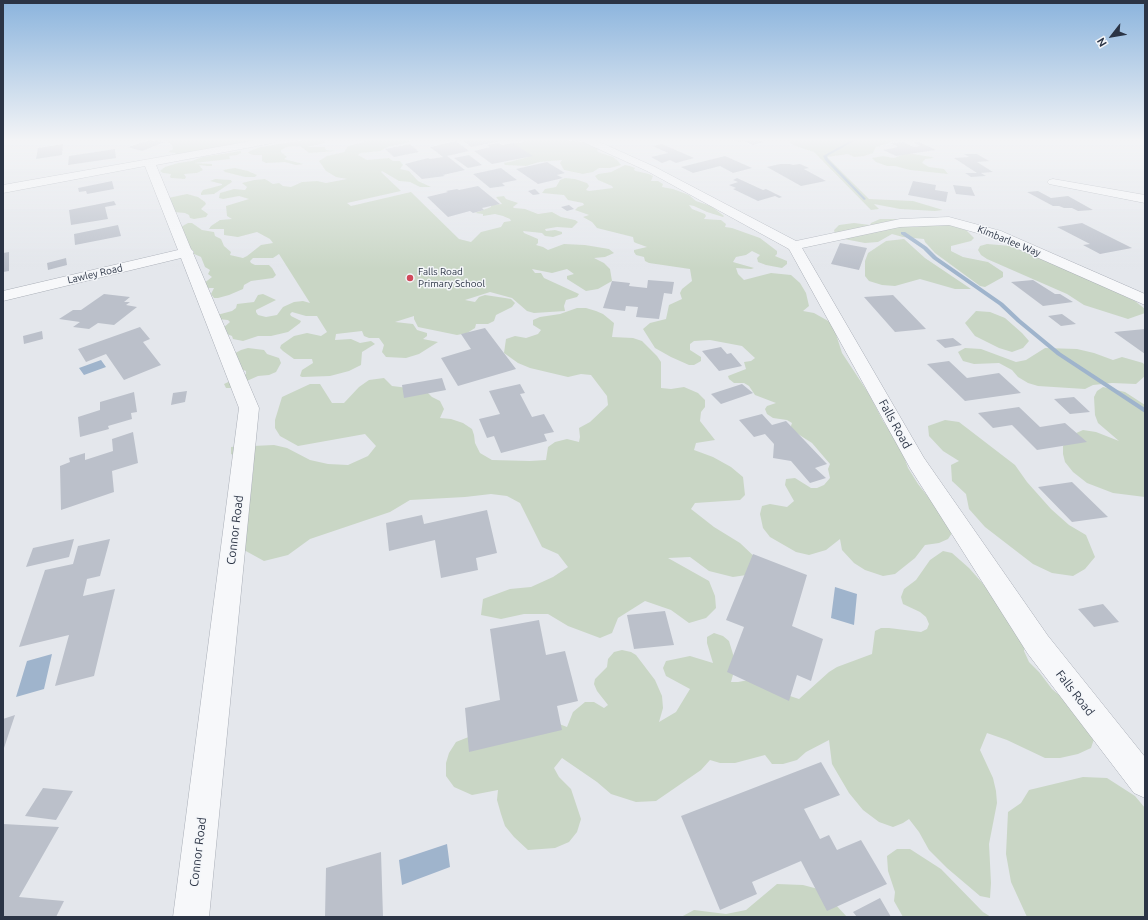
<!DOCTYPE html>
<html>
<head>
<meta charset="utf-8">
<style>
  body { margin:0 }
  #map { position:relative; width:1148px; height:920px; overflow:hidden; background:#e4e7ec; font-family:Ubuntu,sans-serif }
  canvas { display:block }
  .frame { position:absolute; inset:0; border:4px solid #2b3445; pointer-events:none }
  .north { position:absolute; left:1092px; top:16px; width:40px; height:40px; -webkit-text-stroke:3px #f4f6f9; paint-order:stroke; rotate:239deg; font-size:11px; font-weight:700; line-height:16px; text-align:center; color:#2b3445 }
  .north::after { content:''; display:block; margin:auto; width:14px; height:18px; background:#2b3445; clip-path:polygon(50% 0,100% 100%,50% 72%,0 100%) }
</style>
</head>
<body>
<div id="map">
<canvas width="1148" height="920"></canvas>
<div class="frame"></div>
<div class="north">N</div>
</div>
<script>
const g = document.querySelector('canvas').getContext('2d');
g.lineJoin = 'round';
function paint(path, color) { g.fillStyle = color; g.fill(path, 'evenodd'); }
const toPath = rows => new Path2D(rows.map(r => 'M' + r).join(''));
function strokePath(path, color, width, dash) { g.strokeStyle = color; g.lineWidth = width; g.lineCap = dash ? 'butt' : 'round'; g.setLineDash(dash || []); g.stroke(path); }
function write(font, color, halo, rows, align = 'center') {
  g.font = font + ' Ubuntu,sans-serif'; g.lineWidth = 3; g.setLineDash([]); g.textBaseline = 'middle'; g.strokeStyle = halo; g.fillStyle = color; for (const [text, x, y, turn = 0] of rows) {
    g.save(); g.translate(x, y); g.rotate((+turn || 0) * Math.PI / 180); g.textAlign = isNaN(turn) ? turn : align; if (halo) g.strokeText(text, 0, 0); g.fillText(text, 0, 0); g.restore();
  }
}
paint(toPath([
  [165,140,273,140,177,157,175,153,168,152,173,149,171,144],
  [304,140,322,140,325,142,325,143,308,147,325,147,326,150,337,151,309,153,304,149,299,146,287,147,281,150,281,152,287,157,284,159,303,164,296,165,285,162,266,163,262,161,262,155,253,155,248,153,250,151,260,147],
  [359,140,410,140,407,143,387,147,381,151,360,153,358,155,367,160,389,158,393,161,400,161,403,165,400,169,409,171,418,181,431,187,420,187,410,182,399,181,382,171,381,172,401,191,347,203,351,206,411,192,459,239,471,242,481,232,501,227,504,222,511,221,510,219,503,216,495,214,483,216,483,214,475,213,491,207,491,205,502,204,496,197,504,196,506,199,518,203,513,207,514,208,525,209,538,214,552,212,561,217,575,220,578,222,572,228,557,227,545,229,546,231,555,230,562,232,562,234,553,237,545,236,542,233,523,231,524,233,538,239,538,243,536,245,543,247,548,250,564,244,585,245,609,249,614,253,605,257,594,258,604,263,610,269,612,281,598,289,586,291,567,279,567,276,574,274,567,269,552,273,532,269,535,273,541,273,544,278,579,294,577,297,566,300,564,306,565,311,534,313,527,311,512,298,490,292,465,300,475,302,479,297,485,295,505,298,511,299,515,303,512,307,496,315,494,321,488,324,476,324,475,328,467,333,457,335,418,327,414,319,414,316,395,322,413,324,417,330,427,333,427,336,423,339,438,342,419,354,406,358,386,357,382,352,384,345,379,338,369,338,364,336,362,331,336,334,335,340,351,339,360,343,371,341,375,344,362,352,361,365,349,371,330,376,302,377,300,376,302,370,313,363,312,359,294,359,283,351,280,348,281,345,294,336,307,333,321,336,327,332,317,316,306,316,292,312,290,314,291,316,301,321,300,323,288,332,271,336,258,336,243,341,233,339,232,336,227,334,223,328,230,322,228,320,218,319,217,315,232,311,236,308,237,304,254,302,258,295,263,294,276,300,256,310,256,312,258,315,266,317,277,315,283,307,294,302,303,301,310,303,279,254,273,258,253,258,250,261,251,263,255,265,269,265,272,268,276,275,273,278,251,281,244,285,243,289,229,295,218,298,214,298,211,294,214,288,207,288,203,284,212,277,208,274,210,270,205,267,201,257,192,253,181,227,188,223,192,223,202,230,214,232,215,236,221,239,224,246,231,252,230,255,243,258,247,256,261,245,273,243,270,239,257,232,238,237,224,235,224,229,209,229,211,226,220,220,232,219,227,216,226,206,249,199,239,196,223,199,219,198,220,193,234,189,245,190,247,187,242,183,254,180,265,179,273,184,279,183,283,186,291,187,302,182,317,181,326,183,347,179,336,177,326,171,319,161,327,156,344,152,348,146,364,142],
  [522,140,565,140,591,143,597,148,598,152,613,157,618,161,621,165,610,168,599,168,593,172,583,174,564,170,560,163,562,160,539,162,526,166,505,165,504,163,509,162,528,157,528,154,511,144,524,142],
  [790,140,894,140,887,144,876,147,873,153,864,156,854,157,848,154,827,157,869,199,913,201,943,210,935,211,900,209,874,204,879,209,871,210,814,152,795,146,790,143],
  [241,151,241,153,237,155,229,156,230,159,194,163,212,164,212,166,207,166,199,165,203,170,197,173,184,174,186,177,185,179,171,178,170,177,171,174,163,173,160,171,165,167,178,163,192,161,202,157],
  [907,153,932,157,934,158,925,159,922,163,929,167,944,169,948,174,910,170,895,166,887,166,876,162,872,158,883,156,894,158],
  [625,165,630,166,635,168,634,170,636,171,649,174,653,176,651,181,658,181,663,184,662,187,673,189,689,195,696,201,711,206,724,216,723,217,707,212,694,206,689,205,692,209,705,214,706,216,704,219,721,220,726,224,725,227,732,228,760,238,777,251,777,254,775,256,787,261,787,264,782,268,766,265,758,262,757,258,760,255,752,251,746,255,736,257,733,262,754,268,751,269,736,268,738,274,744,280,771,273,791,275,800,283,806,293,809,306,803,311,814,313,830,322,835,331,842,353,869,394,883,421,901,448,908,468,918,484,936,507,952,533,948,539,939,543,925,545,915,558,895,574,883,576,865,570,854,563,842,550,840,539,826,550,809,555,796,552,770,537,763,528,760,514,762,506,770,504,787,507,794,501,785,485,786,479,795,478,811,488,817,488,824,485,830,478,828,469,830,464,812,443,790,429,792,423,787,420,773,418,767,414,765,409,767,406,776,403,755,395,749,386,744,383,734,383,729,379,728,376,746,369,744,362,751,361,755,358,742,346,710,340,694,341,690,344,690,350,701,357,701,361,694,365,689,365,671,357,655,348,643,329,650,323,666,319,669,305,682,299,680,293,682,289,692,281,690,269,649,263,645,261,644,257,636,255,634,252,634,250,647,247,636,243,634,242,633,237,597,228,592,222,583,217,589,215,575,210,578,207,584,205,583,203,568,200,564,195,542,193,545,189,556,187,560,180,565,178,575,179,587,183,589,186,586,190,589,191,613,188,612,186,598,180,595,176,598,174,611,172],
  [235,168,248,171,257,175,255,177,245,177,225,172,223,170],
  [215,179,231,180,232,182,214,194,201,195,201,193,203,190,222,185,222,184,210,181],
  [187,194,198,197,205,202,206,204,201,209,208,214,206,217,194,219,190,218,189,215,185,213,174,212,168,198],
  [880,219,900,219,917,227,922,225,949,223,966,230,974,238,971,241,951,246,951,251,963,257,988,262,1003,272,1003,277,985,287,980,286,935,253,925,242,924,239,903,237,892,234,878,242,865,243,844,239,835,234,834,230,839,225,854,223,870,225,871,223],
  [904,239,925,258,971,289,955,289,920,279,895,286,882,285,869,281,865,276,865,261,868,253,886,241],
  [987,244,1011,246,1087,278,1135,301,1145,309,1145,313,1128,319,1084,305,1067,294,987,259,981,255,978,250,980,246],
  [577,308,586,308,596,311,603,314,614,323,612,337,633,338,642,341,657,356,661,362,661,388,671,389,684,387,698,393,705,400,705,407,701,412,700,421,715,440,696,443,694,450,713,457,731,467,743,477,745,495,740,500,695,503,691,509,714,527,740,543,759,561,753,574,733,577,709,571,690,557,668,558,709,581,715,596,716,608,706,618,689,623,671,610,645,601,618,618,612,633,600,638,568,626,548,614,524,614,501,619,481,615,483,599,510,589,531,587,553,577,568,567,558,554,542,547,520,503,507,496,491,494,465,497,410,500,390,512,310,539,288,555,264,561,244,550,238,503,251,491,254,463,231,454,231,447,274,445,287,448,310,460,328,464,348,465,368,456,376,446,365,434,298,446,280,436,275,428,275,420,282,397,310,384,320,384,332,403,344,403,359,387,369,380,384,378,392,386,425,390,432,397,440,401,444,409,440,418,451,419,463,423,472,429,474,435,475,443,480,453,492,460,530,461,546,460,548,447,555,442,567,439,579,442,580,437,579,428,590,422,608,405,607,396,591,375,581,374,568,377,530,368,518,363,504,353,506,339,515,336,526,338,538,334,541,330,533,325,533,320,540,317,560,314],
  [976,311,990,312,1005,318,1022,333,1029,341,1023,348,1012,352,999,348,975,336,965,323],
  [248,348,264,350,267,354,279,358,281,363,276,372,269,375,258,376,231,388,226,388,224,384,246,374,246,371,235,367,226,358,241,350],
  [965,348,981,349,1016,362,1026,360,1045,348,1077,349,1094,353,1113,360,1122,357,1143,363,1145,366,1145,376,1136,384,1112,383,1093,385,1085,389,1038,386,1028,383,1018,377,1012,370,999,363,974,364,963,361,958,352],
  [1103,387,1125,392,1145,405,1145,497,1113,493,1087,483,1073,472,1065,462,1063,454,1063,446,1074,434,1083,430,1096,432,1119,441,1098,423,1095,415,1094,397,1097,391],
  [945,420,959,422,1015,465,1027,482,1051,509,1069,525,1086,535,1095,557,1085,569,1073,576,1052,573,1033,564,985,527,969,509,966,494,952,481,951,465,959,461,943,451,929,436,928,426],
  [943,551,952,553,969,568,993,595,1025,643,1024,651,1029,662,1039,672,1052,689,1065,700,1094,739,1091,748,1078,754,1060,758,1045,758,1007,740,987,733,980,750,993,778,996,791,997,803,989,844,991,883,990,898,980,896,947,868,929,850,919,832,909,819,903,823,893,827,879,822,863,810,849,793,832,764,829,740,806,752,797,760,783,764,772,764,765,755,735,763,720,763,710,760,701,770,656,801,636,802,611,794,597,782,562,758,554,768,559,777,571,789,581,819,577,832,569,842,555,848,528,850,514,837,505,826,501,814,497,800,498,790,472,795,454,787,446,776,446,763,449,753,456,742,471,736,554,722,567,727,573,712,585,702,594,702,604,708,608,705,597,691,594,684,595,679,607,667,608,659,614,652,622,650,631,652,636,655,655,680,662,696,663,708,659,722,676,712,690,689,666,676,663,668,666,661,690,656,713,663,707,643,707,637,714,633,723,636,729,641,736,664,731,682,738,682,754,679,784,694,799,699,829,672,837,667,872,654,875,631,881,628,889,628,921,632,927,629,929,624,926,617,920,612,903,604,901,597,904,589,916,580,930,560],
  [1083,777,1107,778,1135,796,1145,808,1145,917,1027,917,1011,882,1006,854,1008,812,1021,803,1029,790],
  [897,849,910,849,941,869,983,912,991,917,903,917,894,901,895,892,888,871,887,856],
  [777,884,803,885,822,890,847,917,681,917,694,910,726,914,746,910]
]), '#c9d6c5');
paint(toPath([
  [101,360,106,367,84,375,79,368],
  [835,587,857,594,854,625,831,618],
  [52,654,44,689,16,697,27,661],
  [447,844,450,867,402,885,399,860]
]), '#9fb4cc');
paint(toPath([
  [852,140,856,140,827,156,828,159,865,198,866,199,864,200,825,160,823,156,852,140],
  [901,232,905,232,927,247,937,257,1003,303,1021,320,1061,353,1145,408,1145,413,1057,355,1017,322,999,305,933,259,923,249,901,234,901,232]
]), '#9fb4cc');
paint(toPath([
  [149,140,165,142,142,151,128,147],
  [462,140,502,140,502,141,471,147],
  [732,140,759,140,764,142,753,145,744,141,738,142],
  [456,141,469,151,447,156,465,170,443,175,445,176,422,179,405,164,428,158,430,159,443,157,430,147],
  [903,142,914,147,920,146,913,142,919,142,936,150,896,156,883,150,898,147,890,143],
  [499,143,502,145,513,143,533,156,492,164,474,151,490,147,487,145],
  [63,144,62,155,36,159,38,148],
  [410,144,419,152,394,157,385,149],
  [662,144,694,158,676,163,670,160,662,163,651,157,668,153,653,146],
  [115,149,116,158,68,165,69,156],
  [964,154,977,154,989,161,977,162,993,172,981,173,986,176,971,177,965,173,977,173,954,158,969,157],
  [469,155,482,165,468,168,454,158],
  [725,156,752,168,733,173,720,166,693,173,681,167],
  [547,162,565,173,557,175,563,178,538,184,516,169],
  [780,164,790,164,793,165,800,164,809,168,804,169,826,181,801,186,767,167],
  [501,168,517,180,502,183,505,186,490,188,473,174],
  [737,178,763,190,766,189,782,197,779,198,775,196,758,201,733,189,736,188,729,185,738,182,733,180],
  [112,181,114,189,87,194,86,191,79,192,78,188],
  [913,181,936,185,935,190,948,192,946,202,908,195],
  [953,185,971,187,975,196,956,194],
  [478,186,500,204,482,208,484,210,473,213,470,211,448,217,427,197,448,192,446,191,457,189,459,190],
  [535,189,540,194,533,195,528,191],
  [1038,191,1051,198,1068,196,1093,210,1078,211,1072,208,1064,208,1059,206,1053,206,1027,192],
  [114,201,116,205,105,207,108,219,71,225,69,210],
  [569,205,574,209,567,211,561,207],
  [1082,223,1132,248,1100,254,1083,245,1090,244,1057,227],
  [118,225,121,236,75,245,74,234],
  [840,243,867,248,859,270,831,264],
  [9,252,9,271,3,272,3,253],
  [66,258,67,265,48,270,47,263],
  [648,280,674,282,672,294,664,293,659,319,636,317,638,307,626,306,625,311,603,308,612,281,630,283,629,286,647,288],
  [1033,280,1055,294,1060,294,1073,302,1043,306,1011,282],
  [104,294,130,297,124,302,130,302,126,305,137,307,114,325,98,323,89,329,73,327,80,322,59,319,73,310,81,310],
  [893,295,926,329,895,332,864,297],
  [1062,314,1076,324,1061,326,1048,316],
  [140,327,150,339,143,342,161,365,124,380,106,354,86,362,78,349],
  [485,328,516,369,458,386,441,358,471,349,461,334],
  [1145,329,1145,354,1114,332],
  [42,331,43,339,24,344,23,336],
  [953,338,962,345,945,348,936,340],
  [721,347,727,354,731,353,742,366,719,371,702,351],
  [949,361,967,378,999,373,1021,393,965,401,927,364],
  [442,378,446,390,404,398,402,385],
  [520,384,525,393,520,394,532,417,544,414,554,432,544,434,547,441,501,453,494,436,487,438,479,419,500,414,489,391],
  [742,384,753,393,721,404,711,394],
  [187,391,185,402,171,405,173,393],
  [134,392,137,412,131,413,132,419,108,426,109,429,80,437,78,417,100,410,100,402],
  [1074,397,1090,412,1070,414,1054,399],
  [1019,407,1040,427,1065,423,1087,442,1037,450,1012,425,993,428,978,413],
  [762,414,772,425,786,421,827,464,815,468,826,478,810,483,791,461,773,458,774,444,765,434,754,437,739,420],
  [133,432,138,463,112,471,114,492,61,510,60,466,70,462,69,458,85,453,85,460,113,451,112,439],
  [1072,482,1108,517,1072,522,1038,487],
  [487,510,497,553,476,558,478,570,441,578,435,540,389,551,386,523,422,515,424,524],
  [74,539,69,557,26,567,33,548],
  [110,539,100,576,87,579,83,596,115,589,94,676,55,686,69,635,19,647,45,570,73,564,78,546],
  [753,554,807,575,792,626,823,639,811,681,797,675,789,701,727,672,744,627,726,620],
  [1103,604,1119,622,1094,627,1078,609],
  [665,611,674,645,634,649,627,615],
  [539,620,546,655,565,651,578,701,557,706,562,730,469,752,465,708,500,700,490,629],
  [15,715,3,751,3,719],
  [821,762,840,795,804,809,820,839,829,835,837,850,861,840,887,884,827,911,801,861,752,882,757,894,720,910,681,816],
  [43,788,73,791,56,820,25,816],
  [3,824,59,827,19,897,64,901,56,917,3,917],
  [381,852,383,917,325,917,326,868],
  [880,898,891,917,857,917,853,912]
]), '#bbc0ca');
const minor = toPath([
  [257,140,278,140,273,143,156,165,191,249,194,252,193,253,259,408,209,917,173,917,239,408,181,258,3,301,3,291,178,250,145,166,3,193,3,185,257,140],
  [582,140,595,140,655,167,796,241,900,219,949,217,1001,231,1145,294,1145,305,991,237,949,225,900,227,802,248,924,458,1048,636,1145,757,1145,798,1134,793,1028,654,910,468,789,249,647,171,583,142,582,140],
  [1053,179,1145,195,1145,203,1049,184,1047,182,1049,180,1053,179]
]);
strokePath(minor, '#a9aeb7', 1);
paint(minor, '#f7f8fa');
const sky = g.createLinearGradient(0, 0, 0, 269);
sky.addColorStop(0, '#8bb4dd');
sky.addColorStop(0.52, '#f3f4f6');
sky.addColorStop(1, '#f3f4f600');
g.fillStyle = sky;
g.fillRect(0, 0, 1148, 269);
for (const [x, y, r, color] of [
  [410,278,4,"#d1495b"]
]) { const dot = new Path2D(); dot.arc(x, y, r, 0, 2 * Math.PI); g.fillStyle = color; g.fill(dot); strokePath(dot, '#f4f6f9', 1.5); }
write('10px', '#2b3445', '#f4f6f9', [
  ["Kimbarlee Way",1009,241,22],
  ["Lawley Road",95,274,-13]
]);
write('10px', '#2b3445', '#f4f6f9', [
  ["Falls Road",418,272],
  ["Primary School",418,284]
], 'left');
write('12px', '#2b3445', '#f4f6f9', [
  ["Falls Road",895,424,61],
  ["Connor Road",235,530,-83],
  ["Falls Road",1075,693,52],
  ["Connor Road",198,852,-83]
]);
</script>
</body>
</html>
